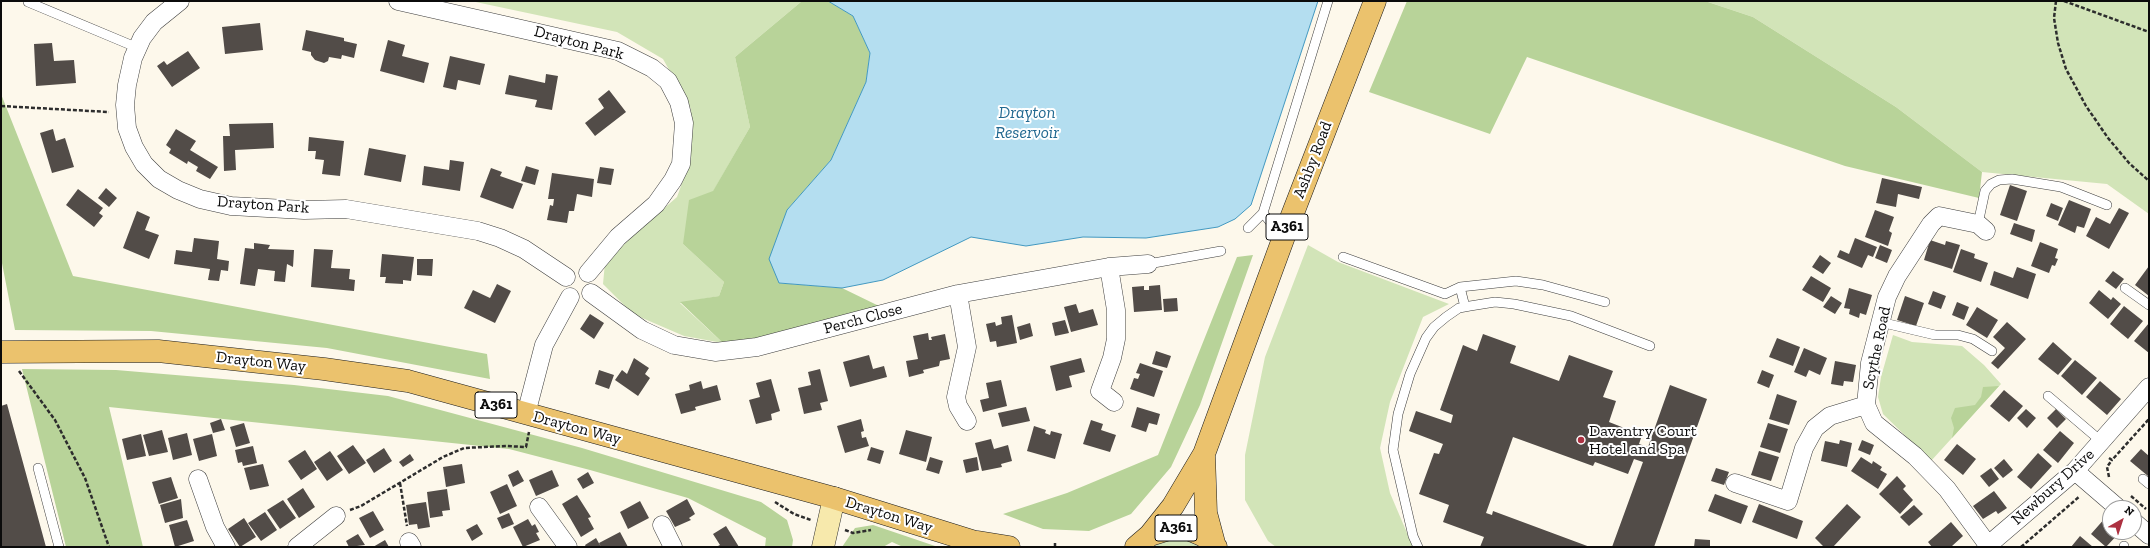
<!DOCTYPE html>
<html>
<head>
<meta charset="utf-8">
<style>
  body { margin:0 }
  #map { position:relative; width:2150px; height:548px; overflow:hidden; background:#fdf8eb; font-family:"Zilla Slab",serif }
  canvas { display:block }
  .frame { position:absolute; inset:0; border:2px solid #0b0b0b; pointer-events:none }
  .north { position:absolute; left:2102px; top:500px; width:40px; height:40px; box-sizing:border-box; background:#fff; border:1px solid #9d9d9d; border-radius:50%; rotate:39deg; font-size:11px; font-weight:700; line-height:16px; text-align:center; color:#0b0b0b }
  .north::after { content:''; display:block; margin:auto; width:14px; height:18px; background:#ad3141; clip-path:polygon(50% 0,100% 100%,50% 72%,0 100%) }
</style>
</head>
<body>
<div id="map">
<canvas width="2150" height="548"></canvas>
<div class="frame"></div>
<div class="north">N</div>
</div>
<script>
const g = document.querySelector('canvas').getContext('2d');
g.lineJoin = 'round';
function paint(path, color) { g.fillStyle = color; g.fill(path, 'evenodd'); }
const toPath = rows => new Path2D(rows.map(r => 'M' + r).join(''));
function strokePath(path, color, width, dash) { g.strokeStyle = color; g.lineWidth = width; g.lineCap = dash ? 'butt' : 'round'; g.setLineDash(dash || []); g.stroke(path); }
function write(font, color, halo, rows, align = 'center') {
  g.font = font + ' "Zilla Slab",serif'; g.lineWidth = 4; g.setLineDash([]); g.textBaseline = 'middle'; g.strokeStyle = halo; g.fillStyle = color; for (const [text, x, y, turn = 0] of rows) {
    g.save(); g.translate(x, y); g.rotate((+turn || 0) * Math.PI / 180); g.textAlign = isNaN(turn) ? turn : align; if (halo) g.strokeText(text, 0, 0); g.fillText(text, 0, 0); g.restore();
  }
}
paint(toPath([
  [471,1,802,1,735,57,750,127,683,244,724,282,719,296,680,303,723,343,684,336,633,314,603,284,605,263,637,232,677,197,690,161,691,109,663,59,617,32],
  [1705,1,2149,1,2149,214,2107,184,1982,172,1896,107,1753,17],
  [1308,245,1338,262,1449,304,1423,317,1390,402,1380,448,1390,493,1413,547,1276,547,1268,541,1245,500,1245,455,1265,357],
  [1893,335,1912,342,1962,346,1984,365,2001,384,1931,461,1883,414,1878,397,1881,377],
  [1175,539,1185,540,1200,547,1152,547,1166,541]
]), '#d2e4b8');
paint(toPath([
  [802,1,828,1,853,16,870,53,866,82,831,160,787,210,779,283,842,288,879,306,773,338,723,343,680,302,719,296,724,282,683,244,689,200,713,191,750,127,735,57],
  [1407,1,1705,1,1753,17,1896,107,1982,172,1979,198,1845,166,1527,57,1490,134,1369,92],
  [1,94,73,276,487,354,490,379,327,348,151,331,15,330,1,258],
  [1253,255,1200,405,1171,467,1131,514,1089,531,1043,529,1003,514,1067,493,1158,455,1237,257],
  [22,369,116,370,294,385,388,396,582,448,761,502,787,520,793,540,792,547,765,547,766,538,688,498,590,470,509,449,109,407,143,547,66,547],
  [1999,386,1952,438,1954,428,1951,418,1955,408,1975,405,1981,397,1983,387],
  [873,525,938,547,903,547,892,542,883,547,842,547,855,528]
]), '#b8d399');
const water = toPath([
  [828,1,1318,1,1251,205,1235,219,1218,227,1146,238,1083,237,1026,246,971,237,883,280,842,288,779,283,769,259,787,210,831,160,866,82,870,53,853,16,828,1]
]);
paint(water, '#b4def0');
strokePath(water, '#4298c0', 1);
paint(toPath([
  [260,23,263,50,225,54,222,27],
  [306,30,344,38,344,41,357,44,354,58,342,55,341,59,329,57,328,61,324,63,315,60,311,55,311,52,302,50],
  [388,40,405,45,402,56,429,63,424,83,380,71],
  [52,43,54,61,74,60,76,83,36,86,34,44],
  [188,51,200,68,172,87,157,66,164,61,167,65],
  [450,56,485,64,480,85,458,80,456,90,443,87],
  [546,74,558,76,552,110,535,107,537,100,505,94,509,75,545,83],
  [609,90,626,112,595,136,585,123,604,108,598,99],
  [273,123,274,148,235,150,236,170,224,171,223,136,230,136,229,124],
  [53,129,56,141,65,138,74,167,52,173,40,133],
  [176,129,196,141,190,150,218,167,210,179,196,171,198,167,188,161,187,164,169,153,171,149,166,145],
  [309,137,344,141,340,176,322,174,324,160,315,159,316,151,308,151],
  [369,148,406,155,401,182,364,175],
  [450,160,464,162,460,191,422,185,424,166,449,170],
  [526,166,539,170,535,185,521,181],
  [600,167,614,169,611,185,597,183],
  [491,168,502,172,500,176,523,184,513,209,480,197],
  [552,173,594,179,592,197,577,194,574,211,569,211,567,223,547,220,550,205,553,206,554,199,548,199],
  [1882,178,1922,187,1919,199,1898,194,1896,207,1876,203],
  [2010,185,2027,191,2017,221,2000,215],
  [106,188,117,198,109,207,98,198],
  [78,189,103,208,99,213,103,216,94,227,66,205],
  [2069,200,2091,209,2084,228,2077,226,2075,233,2058,225],
  [2051,203,2063,208,2058,221,2046,216],
  [2119,208,2129,213,2109,249,2086,236,2096,217,2110,224],
  [1875,210,1894,217,1889,231,1892,233,1888,246,1865,237],
  [137,211,150,217,145,230,159,235,149,259,123,248],
  [2014,223,2035,230,2032,242,2010,234],
  [194,238,219,241,217,259,229,261,228,271,221,270,219,281,208,280,210,269,174,264,176,250,192,252],
  [1855,238,1877,247,1873,257,1868,255,1862,268,1837,257,1840,250,1849,254],
  [1930,240,1945,245,1946,241,1960,245,1952,269,1924,260],
  [2040,242,2058,249,2055,258,2058,259,2055,266,2052,265,2049,273,2031,266],
  [254,243,270,245,268,249,294,250,293,267,287,264,285,282,274,281,275,271,258,269,255,286,240,284,245,248,254,249],
  [1880,245,1892,250,1887,263,1875,258],
  [314,249,333,250,331,268,350,269,349,279,355,280,354,291,311,287],
  [1961,249,1975,254,1974,258,1988,263,1981,282,1953,272],
  [382,254,414,257,411,281,403,280,403,284,385,283,386,277,380,277],
  [1820,255,1831,263,1823,274,1812,267],
  [417,259,433,259,432,276,417,275],
  [2149,266,2149,296,2135,285],
  [2017,267,2036,274,2028,299,1990,285,1994,271,2013,278],
  [2113,271,2124,279,2116,289,2105,281],
  [1811,276,1831,288,1823,302,1802,290],
  [497,284,511,291,495,323,464,308,473,290,490,298],
  [1160,285,1162,310,1134,312,1132,287,1144,286,1144,290,1149,290,1149,286],
  [1849,288,1872,295,1866,315,1860,313,1859,318,1849,314,1850,309,1844,308],
  [2099,290,2111,300,2113,297,2121,304,2108,319,2089,303],
  [1933,291,1946,296,1941,309,1928,304],
  [1831,296,1842,303,1835,314,1823,307],
  [1905,296,1924,303,1916,326,1897,320],
  [1177,298,1178,311,1164,312,1163,299],
  [1957,302,1969,307,1964,320,1952,315],
  [1076,304,1079,313,1093,309,1098,325,1071,332,1064,307],
  [2124,306,2143,321,2128,339,2110,324],
  [1977,307,1998,320,1987,338,1966,325],
  [590,314,604,323,594,339,580,329],
  [1012,315,1017,343,997,347,996,341,990,342,986,324,995,322,996,326,1002,324,1001,317],
  [1065,320,1069,333,1055,336,1052,323],
  [2007,322,2026,339,1998,369,1991,363,2005,348,1993,337],
  [1030,323,1033,336,1020,340,1017,327],
  [2149,323,2149,353,2134,341],
  [928,333,929,340,932,340,931,337,945,334,950,359,940,361,939,366,923,370,924,373,909,377,906,361,918,359,913,336],
  [1483,334,1516,346,1510,363,1559,381,1569,355,1613,371,1603,397,1616,401,1609,422,1642,435,1639,444,1648,447,1670,385,1707,399,1654,547,1612,547,1643,462,1634,459,1628,474,1595,462,1593,466,1513,437,1486,513,1492,515,1493,511,1590,547,1480,547,1484,537,1443,522,1449,505,1419,494,1434,453,1439,454,1443,444,1409,431,1416,411,1451,423,1453,415,1440,410,1463,345,1477,351],
  [1777,338,1800,347,1793,366,1769,357],
  [2053,342,2072,359,2058,375,2038,359],
  [1804,348,1827,358,1820,375,1809,370,1806,377,1794,372],
  [1156,351,1171,356,1167,368,1152,364],
  [869,355,873,369,884,366,887,377,850,387,843,362],
  [634,358,649,368,645,374,650,378,638,396,615,380,622,370,627,374],
  [1081,358,1085,372,1069,376,1072,387,1056,391,1050,366],
  [2075,360,2097,378,2082,395,2061,376],
  [1835,361,1856,365,1853,382,1844,381,1843,386,1831,384],
  [1140,363,1163,371,1154,397,1130,389,1134,378,1138,379,1140,374,1136,373],
  [820,369,828,401,820,403,822,410,804,414,798,388,811,385,808,372],
  [599,370,614,375,609,389,595,384],
  [1762,370,1774,375,1769,388,1757,383],
  [771,379,780,411,771,414,772,420,756,424,749,400,760,397,756,383],
  [1001,380,1007,406,983,412,980,400,989,398,986,383],
  [701,381,703,389,717,385,721,400,695,407,696,410,681,414,675,394,690,390,689,385],
  [2100,381,2121,399,2107,415,2086,397],
  [2004,390,2023,406,2009,422,1990,406],
  [1777,394,1797,401,1789,425,1769,419],
  [7,404,46,547,1,547,1,406],
  [1026,407,1030,421,1002,427,998,413],
  [1137,407,1160,414,1157,425,1149,423,1146,432,1131,427],
  [2026,409,2036,418,2027,428,2017,418],
  [2056,409,2066,419,2057,428,2047,418],
  [221,419,225,430,213,433,210,423],
  [861,419,864,431,861,432,862,438,866,437,869,446,845,453,837,426],
  [1091,420,1103,424,1101,430,1116,435,1110,452,1083,444],
  [244,423,250,443,236,447,230,427],
  [1768,423,1788,429,1780,453,1760,447],
  [1034,426,1046,430,1045,433,1050,435,1051,431,1062,434,1055,459,1027,451],
  [162,430,168,452,149,456,143,435],
  [906,430,932,437,926,462,899,454],
  [2060,431,2074,443,2058,463,2043,450],
  [187,433,192,455,173,460,168,438],
  [141,434,146,456,127,460,122,439],
  [212,434,217,456,199,461,193,439],
  [991,439,994,449,1008,445,1012,461,1001,464,1002,467,982,471,975,443],
  [1840,440,1852,443,1847,467,1821,461,1825,441,1839,444],
  [1862,440,1874,445,1870,455,1858,450],
  [1957,444,1976,459,1963,475,1944,460],
  [353,445,366,463,349,474,337,456],
  [253,446,257,463,243,466,242,462,238,463,235,450],
  [871,447,884,451,880,464,867,460],
  [384,448,392,461,374,473,366,460],
  [2141,449,2149,456,2148,476,2130,461],
  [305,450,317,469,301,480,288,461],
  [330,451,343,470,327,481,314,462],
  [1759,451,1779,457,1771,481,1751,475],
  [2038,453,2052,466,2031,489,2017,477],
  [410,454,414,460,403,467,399,462],
  [930,457,943,461,939,474,926,470],
  [977,457,979,470,966,473,963,460],
  [1861,457,1872,464,1873,461,1882,467,1880,470,1887,474,1878,489,1851,471],
  [2004,459,2013,470,2003,478,1994,468],
  [263,464,269,486,250,490,244,468],
  [462,464,465,483,446,487,443,467],
  [1716,468,1729,472,1724,485,1711,481],
  [1991,468,1999,479,1989,487,1980,476],
  [518,470,524,481,513,487,508,475],
  [552,470,559,486,536,496,529,480],
  [588,472,594,483,583,489,577,479],
  [1897,476,1906,486,1903,489,1913,500,1900,514,1879,494],
  [171,477,178,498,159,504,152,482],
  [507,484,517,506,500,514,490,492],
  [303,488,315,507,299,518,287,499],
  [447,489,450,510,442,511,443,516,430,518,427,492],
  [1994,491,2007,508,1998,514,1996,511,1983,519,1973,506],
  [1715,494,1748,506,1741,524,1708,511],
  [577,495,591,517,588,518,594,529,581,537,562,504],
  [181,499,183,518,165,523,160,505],
  [687,499,695,514,689,518,691,520,675,527,666,511],
  [283,500,296,518,280,529,267,510],
  [640,501,649,518,628,529,620,512],
  [426,502,430,527,418,529,417,524,409,525,406,505],
  [1759,504,1803,521,1797,539,1752,522],
  [1847,504,1861,517,1833,547,1824,547,1815,538],
  [1914,505,1923,514,1909,526,1900,517],
  [373,511,384,530,370,538,359,518],
  [265,512,277,530,261,541,248,523],
  [509,513,514,524,502,529,497,518],
  [2106,517,2110,520,2110,532,2120,532,2106,547,2091,534],
  [244,518,256,537,240,547,228,529],
  [528,519,532,526,535,524,539,532,536,533,540,540,523,547,513,527],
  [187,520,194,541,175,547,169,525],
  [1951,522,1963,536,1952,546,1953,547,1932,547,1928,542],
  [477,524,483,534,472,541,466,530],
  [726,526,739,547,716,547,720,545,713,534],
  [620,532,628,547,601,547,599,543],
  [358,534,365,545,349,547,346,541],
  [2080,536,2093,547,2071,547],
  [596,538,601,547,586,547,585,545],
  [1695,539,1710,540,1710,547,1694,547],
  [385,540,389,547,373,547]
]), '#524c48');
const lane = toPath([
  [28,2,138,48],
  [1978,224,1985,191,1991,184,1999,180,2012,179,2061,187,2107,205],
  [1248,228,1263,213],
  [1286,231,1271,223,1263,213,1328,1],
  [1343,257,1445,294,1460,287],
  [1148,264,1221,251],
  [2125,288,2149,305],
  [1465,307,1460,287,1516,281,1543,285,1605,302],
  [1880,322,1935,335,1958,335,1973,339,1992,351],
  [2048,396,2102,442],
  [38,468,59,547],
  [2143,479,2149,484],
  [1418,547,1413,536,1393,450,1398,414,1410,374,1426,338,1434,327,1446,317,1459,308,1470,306,1495,302,1514,304,1571,316,1650,346],
  [2124,547,2124,546]
]);
const street = toPath([
  [180,1,154,22,142,38,133,58,127,85,125,105,127,128,134,147,144,164,159,179,178,190,200,199,231,206,304,210,346,209,478,231,500,238,524,249,566,277],
  [398,1,618,51,652,68,668,81,679,102,684,123,681,164,673,180,656,204,618,237,588,273],
  [1986,231,1978,224,1939,216,1931,224,1897,276,1887,297,1870,363,1866,405,1874,423,1915,456,1947,489,1988,545],
  [1109,267,1116,310,1116,339,1112,358,1100,391,1114,402],
  [591,293,642,330,674,345,715,352,757,347,958,294,1109,267,1148,264],
  [958,294,967,347,956,397,958,406,967,421],
  [526,414,544,345,570,297],
  [2075,471,2118,508],
  [198,479,215,527,226,547],
  [1735,483,1788,501,1804,448,1815,428,1830,416,1866,405],
  [539,507,568,547],
  [2134,522,2149,535],
  [662,525,673,547],
  [409,542,412,547],
  [297,547,336,516],
  [1986,547,2075,471,2149,387]
]);
const secondary = toPath([
  [823,547,834,498]
]);
const primary = toPath([
  [1,352,158,351,324,369,408,381,834,498,991,547],
  [1204,454,1206,513,1214,543],
  [1150,535,1173,506,1204,454,1286,231,1375,1],
  [978,542,1009,547],
  [1136,547,1150,535,1172,528,1188,529,1204,536,1216,547]
]);
strokePath(lane, '#3e3e3e', 10);
strokePath(street, '#3e3e3e', 19);
strokePath(secondary, '#2d2d2d', 23);
strokePath(primary, '#1c1c1c', 23);
strokePath(toPath([
  [2056,1,2054,18,2058,43,2066,69,2086,106,2108,138,2129,163,2149,181],
  [2064,1,2149,32],
  [1,106,109,112],
  [19,371,55,420,85,478,109,547],
  [2109,458,2112,460,2149,419],
  [2109,477,2107,467,2112,460],
  [400,483,407,526],
  [2131,496,2146,509],
  [775,502,794,514,811,520],
  [350,510,361,506,443,457,464,448,506,446,526,447,529,432],
  [845,530,853,533,871,530],
  [1055,547,1055,543],
  [2021,547,2080,496]
]), '#2d2d2d', 2.5, [4, 2]);
strokePath(lane, '#fff', 9);
strokePath(street, '#fff', 18);
strokePath(secondary, '#f7e9ac', 22);
strokePath(primary, '#ebc26d', 22);
for (const [x, y, r, color] of [
  [1581,440,4,"#ad3141"]
]) { const dot = new Path2D(); dot.arc(x, y, r, 0, 2 * Math.PI); g.fillStyle = color; g.fill(dot); strokePath(dot, '#fff', 1.5); }
for (const [x, y, w] of [
  [1287,227,42],
  [496,405,42],
  [1176,528,42]
]) { const box = new Path2D(); box.roundRect(x - w / 2, y - 13, w, 26, 3); g.fillStyle = '#fff'; g.fill(box); strokePath(box, '#0b0b0b', 1); }
write('bold 15px', '#0b0b0b', null, [
  ["A361",1287,227],
  ["A361",496,405],
  ["A361",1176,528]
]);
write('16px', '#0b0b0b', '#fff', [
  ["Drayton Park",579,43,15],
  ["Ashby Road",1313,160,-69],
  ["Drayton Park",263,205,4],
  ["Perch Close",863,319,-15],
  ["Scythe Road",1877,348,-78],
  ["Drayton Way",261,362,6],
  ["Drayton Way",577,428,15],
  ["Newbury Drive",2053,487,-42],
  ["Drayton Way",889,515,17]
]);
write('16px', '#0b0b0b', '#fff', [
  ["Daventry Court",1589,431],
  ["Hotel and Spa",1589,449]
], 'left');
write('italic 17px', '#216890', '#fff', [
  ["Drayton",1027,113],
  ["Reservoir",1027,133]
]);
</script>
</body>
</html>
